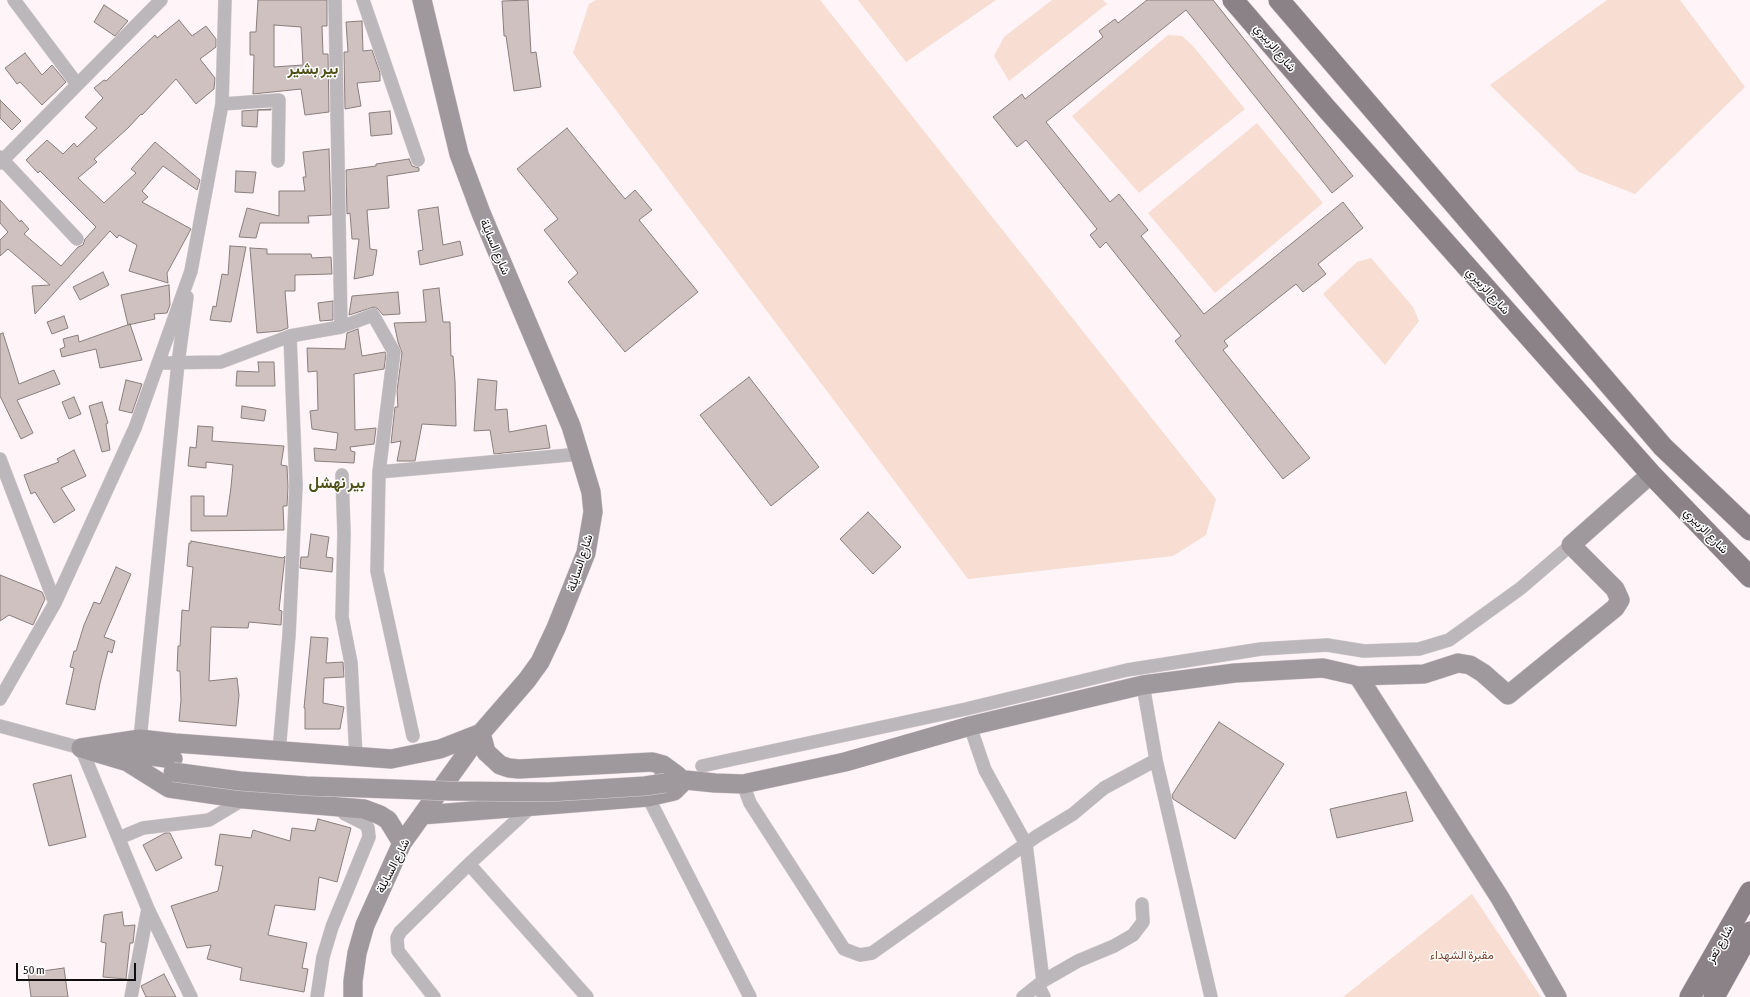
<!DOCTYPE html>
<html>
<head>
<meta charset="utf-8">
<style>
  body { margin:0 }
  #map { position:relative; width:1750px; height:997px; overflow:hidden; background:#fff4f7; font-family:"Asap Condensed",sans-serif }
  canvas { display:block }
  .scale { position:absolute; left:16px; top:963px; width:120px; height:18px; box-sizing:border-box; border:2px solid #120d0f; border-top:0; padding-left:5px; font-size:12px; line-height:14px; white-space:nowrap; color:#120d0f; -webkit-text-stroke:3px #fff; paint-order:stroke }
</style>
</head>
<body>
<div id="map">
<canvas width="1750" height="997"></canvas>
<div class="scale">50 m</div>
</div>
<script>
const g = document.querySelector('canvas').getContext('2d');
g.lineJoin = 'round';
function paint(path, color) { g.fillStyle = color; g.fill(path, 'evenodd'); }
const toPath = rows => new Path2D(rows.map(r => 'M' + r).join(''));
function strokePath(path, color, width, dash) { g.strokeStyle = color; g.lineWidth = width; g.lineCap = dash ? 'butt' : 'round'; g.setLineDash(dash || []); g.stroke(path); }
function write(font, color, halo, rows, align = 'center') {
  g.font = font + ' "Asap Condensed",Vazirmatn,sans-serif'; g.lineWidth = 3; g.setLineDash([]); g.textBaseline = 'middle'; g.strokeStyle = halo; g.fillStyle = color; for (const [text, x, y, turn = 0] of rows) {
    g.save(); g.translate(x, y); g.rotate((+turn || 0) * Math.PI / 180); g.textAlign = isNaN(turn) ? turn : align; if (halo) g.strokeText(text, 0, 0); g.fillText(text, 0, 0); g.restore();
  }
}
paint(toPath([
  [596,0,820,0,1216,499,1206,535,1173,556,968,579,573,53,589,4],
  [858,0,996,0,906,62],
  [1052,0,1103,0,1107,4,1009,81,994,56,1004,37],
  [1607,0,1680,0,1745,87,1635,194,1579,172,1490,85],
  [1168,35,1182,36,1192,45,1245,109,1139,193,1072,116],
  [1257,123,1323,203,1215,293,1148,213],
  [1371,258,1413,307,1419,321,1385,365,1323,294,1357,262],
  [1472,894,1541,997,1343,997]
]), '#f7ddd2');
const building = toPath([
  [258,0,327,0,327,26,322,26,323,54,328,54,329,112,305,115,301,89,253,94,254,55,250,55,250,32,256,32,258,0],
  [274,25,301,27,303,65,274,67,274,25],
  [528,0,531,53,536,52,541,87,514,91,506,36,504,36,502,1,528,0],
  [1147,0,1213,0,1353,176,1332,193,1186,10,1046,122,1110,202,1119,194,1148,230,1141,236,1204,314,1343,202,1363,228,1318,264,1326,274,1303,292,1296,284,1224,341,1228,346,1223,350,1310,458,1283,479,1175,341,1181,336,1106,242,1100,248,1090,235,1097,229,1026,140,1017,147,993,117,1022,94,1025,99,1103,37,1099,31,1115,19,1118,23,1147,0],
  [104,5,128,21,115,36,94,22,104,5],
  [179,20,192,36,206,26,216,39,216,47,200,59,215,78,214,89,196,104,176,79,142,115,141,114,129,127,94,159,97,162,78,178,104,203,136,173,131,169,155,142,200,180,197,190,163,166,142,191,148,197,142,202,191,229,167,273,168,283,129,271,137,245,119,235,117,238,110,231,35,314,32,286,50,285,8,249,0,256,0,240,8,232,0,223,0,200,20,222,21,220,29,229,24,234,61,266,78,247,83,245,85,239,96,227,40,171,38,173,26,160,47,140,63,154,74,143,77,147,97,128,85,117,103,98,94,88,104,80,106,81,155,35,157,38,179,20],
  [362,21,363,51,372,50,380,73,380,81,357,83,361,106,345,109,344,52,348,52,346,22,362,21],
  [25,53,42,75,52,65,66,82,42,105,20,82,17,84,5,68,25,53],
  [0,100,21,121,12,130,0,118,0,100],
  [271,109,271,110,258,110,257,127,242,126,242,111,271,109],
  [390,111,392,134,371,136,369,113,390,111],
  [567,128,625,199,635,190,652,210,639,220,698,292,625,352,568,282,578,273,544,230,558,219,517,169,567,128],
  [329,149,331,215,308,216,309,223,260,223,256,238,239,237,247,208,279,216,279,191,305,191,303,177,306,177,303,152,329,149],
  [409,159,412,166,419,168,419,171,387,176,389,208,367,210,370,249,377,250,373,275,354,279,359,239,352,239,350,213,347,214,346,170,376,166,376,164,409,159],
  [236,171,256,172,253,193,235,192,236,171],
  [438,207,443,245,460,241,463,255,420,265,418,251,423,250,418,210,438,207],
  [230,246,246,247,231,322,210,320,213,306,216,307,222,274,228,275,230,246],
  [250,248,267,249,267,254,311,254,312,258,331,257,332,274,295,275,295,291,285,291,288,328,280,331,257,333,250,248],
  [103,272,109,285,80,300,73,287,103,272],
  [169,285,170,305,167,313,154,314,155,319,128,325,121,295,169,285],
  [439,288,443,322,450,322,451,356,453,356,455,381,456,426,422,424,415,461,397,461,401,441,391,443,395,407,398,407,397,391,402,353,398,342,394,323,426,322,423,290,439,288],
  [398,292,400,314,383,315,378,309,374,307,349,315,352,296,398,292],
  [333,301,333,320,320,321,318,303,333,301],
  [64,316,68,328,52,334,47,322,64,316],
  [130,324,142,360,100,368,96,349,62,357,60,349,65,347,63,339,78,335,79,342,130,324],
  [358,329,362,356,385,352,386,354,384,369,354,374,355,430,376,428,374,444,350,447,351,451,355,452,354,463,315,461,314,448,336,450,338,433,312,429,310,411,318,410,317,371,308,372,307,348,345,349,347,333,358,329],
  [3,333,19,384,54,370,60,384,17,400,33,433,21,439,0,396,0,334,3,333],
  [258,362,274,362,275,386,236,386,237,371,259,372,258,362],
  [749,377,819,467,771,506,700,415,749,377],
  [478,379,497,381,495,410,507,409,509,432,546,425,550,448,494,454,490,430,474,431,478,379],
  [126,380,142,384,132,413,119,410,126,380],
  [74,397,81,414,69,419,62,402,74,397],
  [102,402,108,423,106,424,110,450,102,452,89,406,102,402],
  [242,406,266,410,264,421,241,418,242,406],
  [198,426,213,427,212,441,284,446,281,465,287,466,288,487,287,506,283,506,284,530,191,531,191,496,204,496,204,516,227,516,231,487,233,465,206,462,206,468,188,466,190,447,196,448,198,426],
  [74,450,86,476,61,488,75,510,54,523,35,492,31,494,24,475,59,462,57,459,74,450],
  [868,512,901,547,873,574,840,539,868,512],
  [311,534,329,537,326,557,333,558,332,572,300,568,301,557,308,557,311,534],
  [191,541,283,558,285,556,279,610,282,611,281,625,249,622,248,628,211,627,209,681,237,678,239,695,236,726,179,721,181,700,180,671,177,671,178,646,180,646,182,610,189,611,193,567,187,566,189,543,191,543,191,541],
  [116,567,131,574,104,637,115,641,112,653,108,651,100,683,95,710,66,704,74,668,70,667,74,651,76,651,84,625,94,602,100,604,116,567],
  [0,575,42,592,45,599,33,625,9,615,0,621,0,575],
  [311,637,328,638,326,663,343,662,344,677,324,678,323,703,344,707,340,729,305,729,305,708,304,708,311,637],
  [1219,722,1284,764,1235,839,1173,799,1172,795,1219,722],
  [71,775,86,837,49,846,33,784,71,775],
  [1406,792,1413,821,1337,838,1330,809,1406,792],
  [318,819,351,828,337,882,319,877,315,910,275,905,268,935,307,943,302,968,308,969,304,992,240,980,242,968,207,959,211,945,187,948,171,906,218,891,223,866,215,865,220,834,251,838,253,830,290,841,292,828,315,831,318,819],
  [165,833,170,833,182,858,156,871,143,845,165,833],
  [122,912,124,926,135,925,133,943,130,943,126,979,103,977,106,943,101,942,104,915,122,912],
  [64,968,68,997,31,997,28,973,64,968],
  [164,974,176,997,146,997,141,986,164,974]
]);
paint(building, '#cec1c0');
strokePath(building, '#8a7e7d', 1);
const street = toPath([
  [14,0,77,84],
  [335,0,341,327],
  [363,0,418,160],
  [222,104,279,100,278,161],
  [0,157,77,239],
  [0,163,161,0],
  [158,363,221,362,290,336,341,327,373,315,394,352,379,472,377,571,413,736],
  [0,459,55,603],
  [379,472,580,454],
  [342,475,344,533,342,617,351,663,356,757],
  [1143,685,1156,760,1211,997],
  [0,699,55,603,135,428,191,271,222,104,225,0],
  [0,726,81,748,148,909,191,997],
  [970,726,985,770,1026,844,1043,981],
  [140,739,178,363,187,297],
  [279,752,289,635,296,485,290,336],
  [702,766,966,709,1127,670,1261,649,1327,645,1364,651,1419,649,1449,640,1521,588,1571,545],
  [743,784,750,803,844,949,860,955,872,953,1037,836,1073,814,1104,788,1156,760],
  [648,797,750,997],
  [119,838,143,828,209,820,244,799],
  [469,864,587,997],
  [1038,985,1044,997],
  [131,997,148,909],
  [317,997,323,957,332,927,369,837,368,828,365,824,345,814,340,809],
  [434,997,398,951,397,938,400,932,469,864,532,806],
  [1023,997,1043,981,1078,961,1114,946,1133,935,1143,922,1142,904]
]);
const secondary = toPath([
  [1358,676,1424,674,1458,663,1470,665,1483,673,1508,695,1615,608,1620,600,1615,589,1571,545,1651,474],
  [481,733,486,752,500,765,509,768,519,769,652,762,663,765,678,776],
  [81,748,140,739,175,743,391,759,440,749,481,733],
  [84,749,141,766],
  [123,752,173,759],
  [129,763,169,788,244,799,364,809,380,815,388,820,402,843],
  [664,775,685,780,715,783,743,784,845,762,970,726,1143,685,1235,673,1323,668,1358,676,1500,898,1557,997],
  [422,815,648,797,674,791,685,780],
  [353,997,353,981,357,953,365,925,402,843,481,733,527,680,540,662,556,628,586,553,593,512,591,492,571,426,481,213,459,154,422,0]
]);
const primary = toPath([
  [1233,0,1326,108,1651,474,1750,577],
  [1279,0,1663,447,1750,530],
  [1690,997,1750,892],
  [1714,997,1750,932]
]);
strokePath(street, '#d9cfd2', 14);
strokePath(secondary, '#d9cfd2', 20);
strokePath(primary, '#d9cfd2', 22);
strokePath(street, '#bcb7ba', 13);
strokePath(secondary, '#9f989d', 19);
strokePath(primary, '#8a8287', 21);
const secondaryBridge = toPath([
  [173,772,240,781,306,786,450,791,549,792,645,786,665,783]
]);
strokePath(secondaryBridge, '#d9cfd2', 20, []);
strokePath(secondaryBridge, '#9f989d', 19);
write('12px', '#120d0f', '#fff', [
  ["شارع الزبيري",1275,48,50],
  ["شارع السايلة",495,247,67],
  ["شارع الزبيري",1488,291,48],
  ["شارع الزبيري",1706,531,46],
  ["شارع السايلة",580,563,-72],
  ["شارع السايلة",393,866,-63],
  ["شارع تعز",1720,944,-60]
]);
write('12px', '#764632', '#fff', [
  ["مقبرة الشهداء",1462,955]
]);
write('bold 16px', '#4f5116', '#fff', [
  ["بير بشير",313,69],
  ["بير نهشل",337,483]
]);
</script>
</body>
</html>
